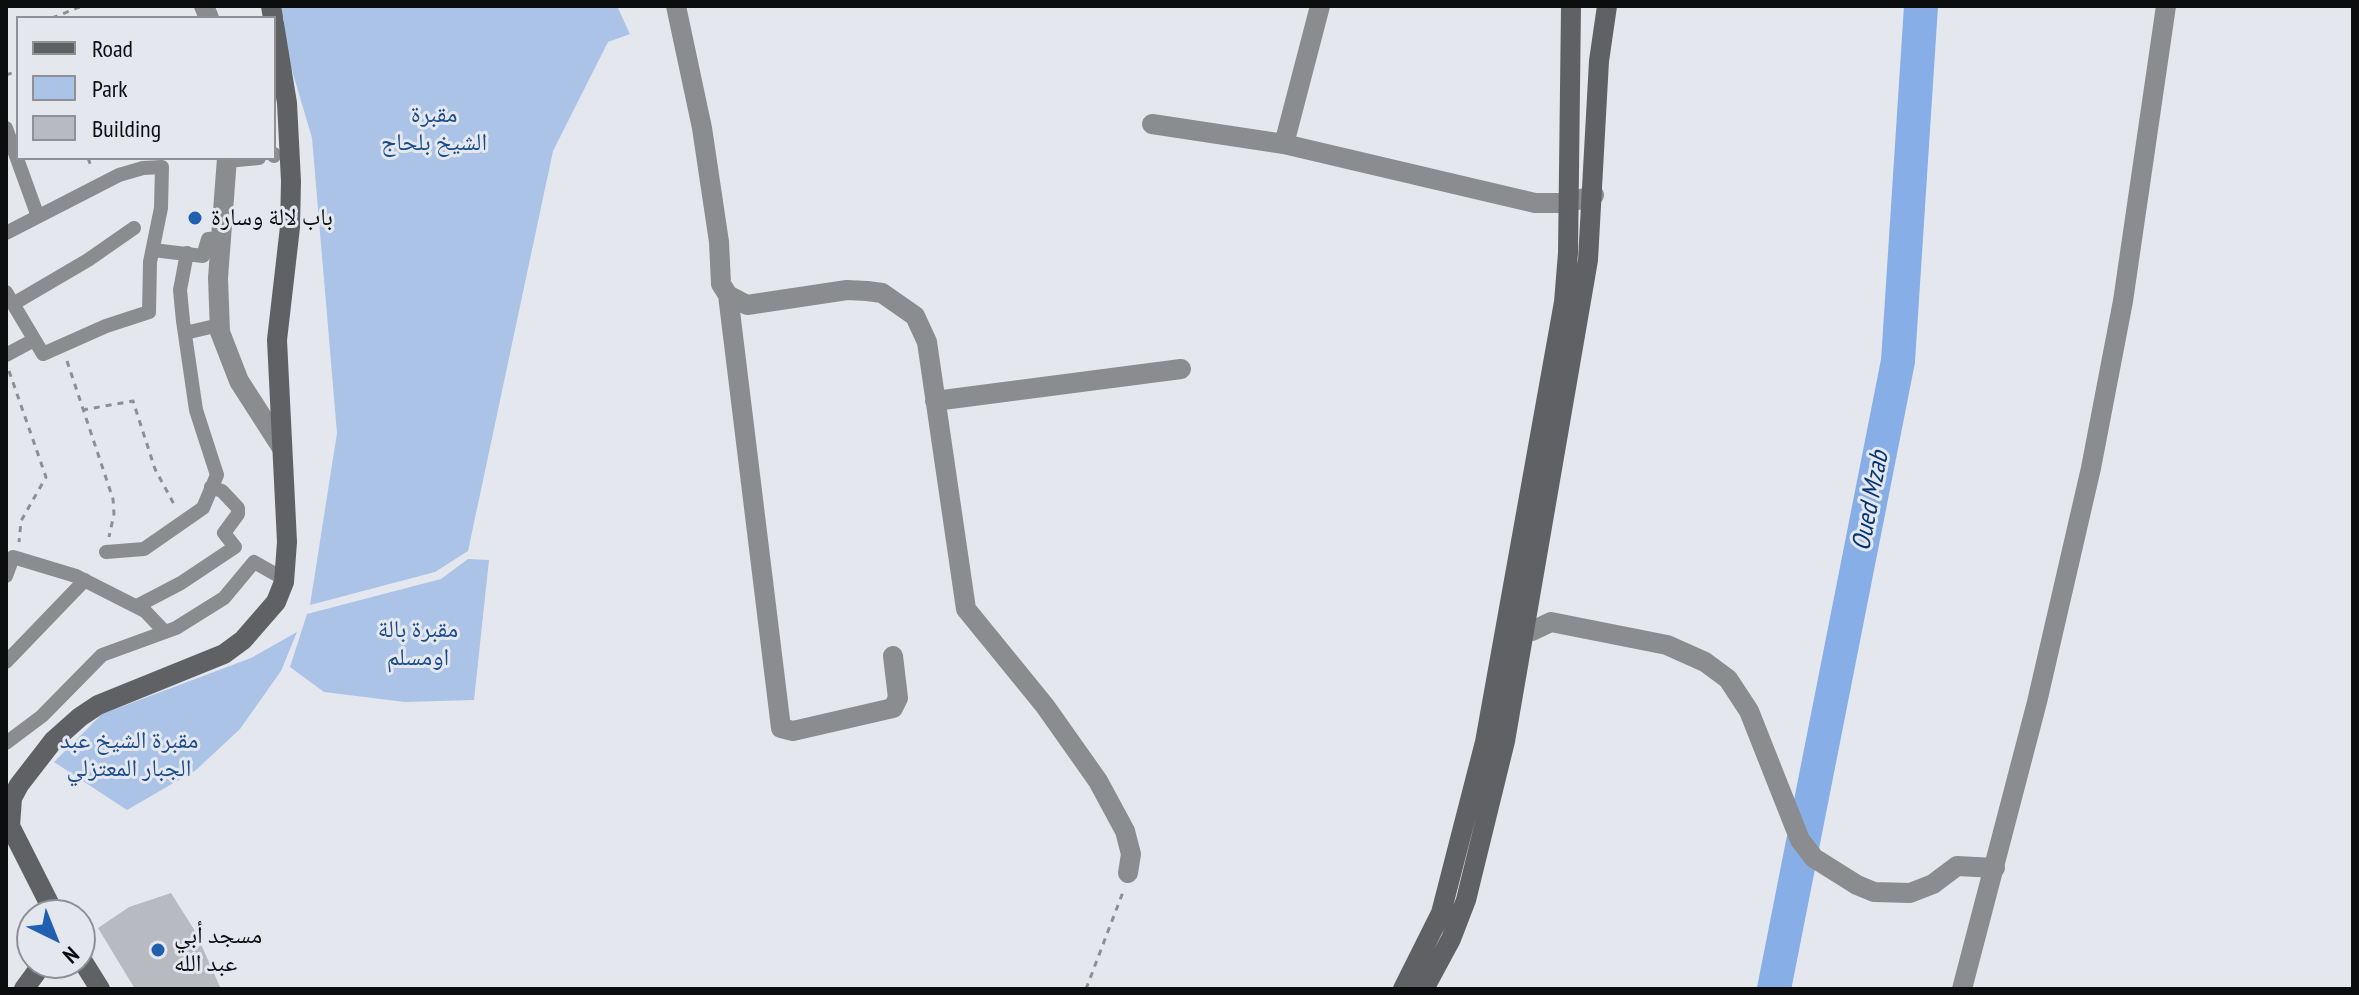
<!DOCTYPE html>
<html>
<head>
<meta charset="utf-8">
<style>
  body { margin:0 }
  #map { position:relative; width:2359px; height:995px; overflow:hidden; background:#e4e8ee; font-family:"PT Sans Narrow",sans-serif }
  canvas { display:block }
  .frame { position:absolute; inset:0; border:8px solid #0c0d0f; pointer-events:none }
  .legend { position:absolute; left:16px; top:16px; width:260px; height:144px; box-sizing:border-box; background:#e4e8ee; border:2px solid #8e9095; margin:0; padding:10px 14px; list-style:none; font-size:24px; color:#0c0d0f }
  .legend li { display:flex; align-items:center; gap:16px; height:40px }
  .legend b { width:40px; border:2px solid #8e9095 }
  .north { position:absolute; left:16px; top:899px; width:80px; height:80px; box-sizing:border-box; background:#e4e8ee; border:2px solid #8e9095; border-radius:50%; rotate:137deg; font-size:22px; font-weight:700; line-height:32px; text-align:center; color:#0c0d0f }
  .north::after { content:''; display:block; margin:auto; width:28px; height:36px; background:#215fb0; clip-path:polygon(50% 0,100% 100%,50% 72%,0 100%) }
</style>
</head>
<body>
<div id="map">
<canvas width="2359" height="995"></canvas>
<div class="frame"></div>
<ul class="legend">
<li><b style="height:10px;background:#5f6165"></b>Road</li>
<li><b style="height:22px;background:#aac3e6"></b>Park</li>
<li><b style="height:22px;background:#b7bbc1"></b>Building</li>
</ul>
<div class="north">N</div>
</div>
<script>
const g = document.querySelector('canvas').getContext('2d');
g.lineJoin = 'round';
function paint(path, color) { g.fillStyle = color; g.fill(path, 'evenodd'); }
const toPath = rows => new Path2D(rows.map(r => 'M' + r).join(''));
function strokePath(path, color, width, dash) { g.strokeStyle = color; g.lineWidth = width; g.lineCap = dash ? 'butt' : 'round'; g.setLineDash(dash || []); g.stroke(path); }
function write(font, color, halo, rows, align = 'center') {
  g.font = font + ' "PT Sans Narrow","Noto Naskh Arabic",sans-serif'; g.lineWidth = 6; g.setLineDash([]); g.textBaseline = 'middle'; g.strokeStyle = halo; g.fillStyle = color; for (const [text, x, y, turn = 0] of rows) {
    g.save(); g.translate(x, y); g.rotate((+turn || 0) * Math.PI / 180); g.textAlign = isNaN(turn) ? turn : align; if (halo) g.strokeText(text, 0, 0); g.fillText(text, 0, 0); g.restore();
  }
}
paint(toPath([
  [273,6,617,6,630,34,608,42,553,151,468,551,435,572,310,605,337,433,312,138],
  [468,559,489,560,474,700,405,702,324,692,290,667,307,614,441,579],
  [297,632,281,671,240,729,196,770,127,810,54,762,102,714,251,658]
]), '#aac3e6');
strokePath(toPath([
  [1774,989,1898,361,1921,6]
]), '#87aee6', 34);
paint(toPath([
  [171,893,195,931,221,989,135,989,98,928,129,907]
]), '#b7bbc1');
strokePath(toPath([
  [52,18,82,6],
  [6,75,18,71],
  [88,158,92,169],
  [67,361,113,499,114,514,109,537],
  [9,371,46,477,21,521,19,542],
  [82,410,133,401,155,469,176,508],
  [1086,989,1123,892]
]), '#8c8f93', 3, [6, 6]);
strokePath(toPath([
  [6,128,37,214],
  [274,154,274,156],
  [227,161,259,158],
  [6,233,119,175,143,168,162,167,161,208,150,262,149,312,106,326,43,354,6,292],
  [153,250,203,256,208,239,221,238],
  [13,304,88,260,134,228],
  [185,333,219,325],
  [6,355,32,341],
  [106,552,144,549,203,508,217,475,196,410,183,321,180,290,187,253],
  [6,576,13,557,76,576,145,611,165,632],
  [137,606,181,583,235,547,224,533,238,514,238,508,222,491,211,487],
  [6,662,85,580],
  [6,743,42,716,102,655,176,628,224,598,254,562,284,579]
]), '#8b8c8f', 14);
strokePath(toPath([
  [204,6,209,18],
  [676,6,702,128,719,242,721,284,728,295,747,305,847,290,867,291,882,293,915,316,927,342,966,609,1045,706,1098,781,1125,831,1131,854,1128,873],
  [1152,124,1284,144,1535,203,1568,203,1594,195],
  [1284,144,1320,6],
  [227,158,218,278,220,332,239,381,282,448],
  [728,295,781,728,793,731,893,708,898,698,893,656],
  [935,401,1181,369],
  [1507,629,1532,631,1551,622,1667,645,1705,662,1728,679,1749,711,1800,840,1814,858,1857,885,1874,892,1910,893,1933,884,1957,866,1995,868]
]), '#8b8c8f', 20);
strokePath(toPath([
  [1962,989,2037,702,2091,468,2123,301,2166,6]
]), '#8b8c8f', 20);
strokePath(toPath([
  [271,6,273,18],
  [55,915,10,826,12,798,19,785,53,741,80,717,98,705,224,654,243,640,276,602,284,582,287,542,277,340,290,227,291,181,287,103,274,24],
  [80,957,100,989],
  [24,989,43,963],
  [1403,989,1441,913,1485,742,1564,302,1568,253,1571,6],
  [1424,989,1451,939,1466,900,1505,741,1588,260,1599,61,1607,6]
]), '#5f6165', 20);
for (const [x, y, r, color] of [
  [195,218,8,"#215fb0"],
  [158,950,8,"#215fb0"]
]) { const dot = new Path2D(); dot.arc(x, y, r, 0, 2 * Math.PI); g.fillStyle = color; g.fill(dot); strokePath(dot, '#e4e8ee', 3); }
write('24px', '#1a4b8d', '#e4e8ee', [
  ["مقبرة",434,115],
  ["الشيخ بلحاج",434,143],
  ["مقبرة بالة",418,630],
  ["اومسلم",418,658],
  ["مقبرة الشيخ عبد",129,741],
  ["الجبار المعتزلي",129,769]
]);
write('24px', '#0c0d0f', '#e4e8ee', [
  ["باب لالة وسارة",211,218],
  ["مسجد أبي",174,936],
  ["عبد الله",174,964]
], 'left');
write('italic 26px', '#003575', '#e4e8ee', [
  ["Oued Mzab",1871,501,-79]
]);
</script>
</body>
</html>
